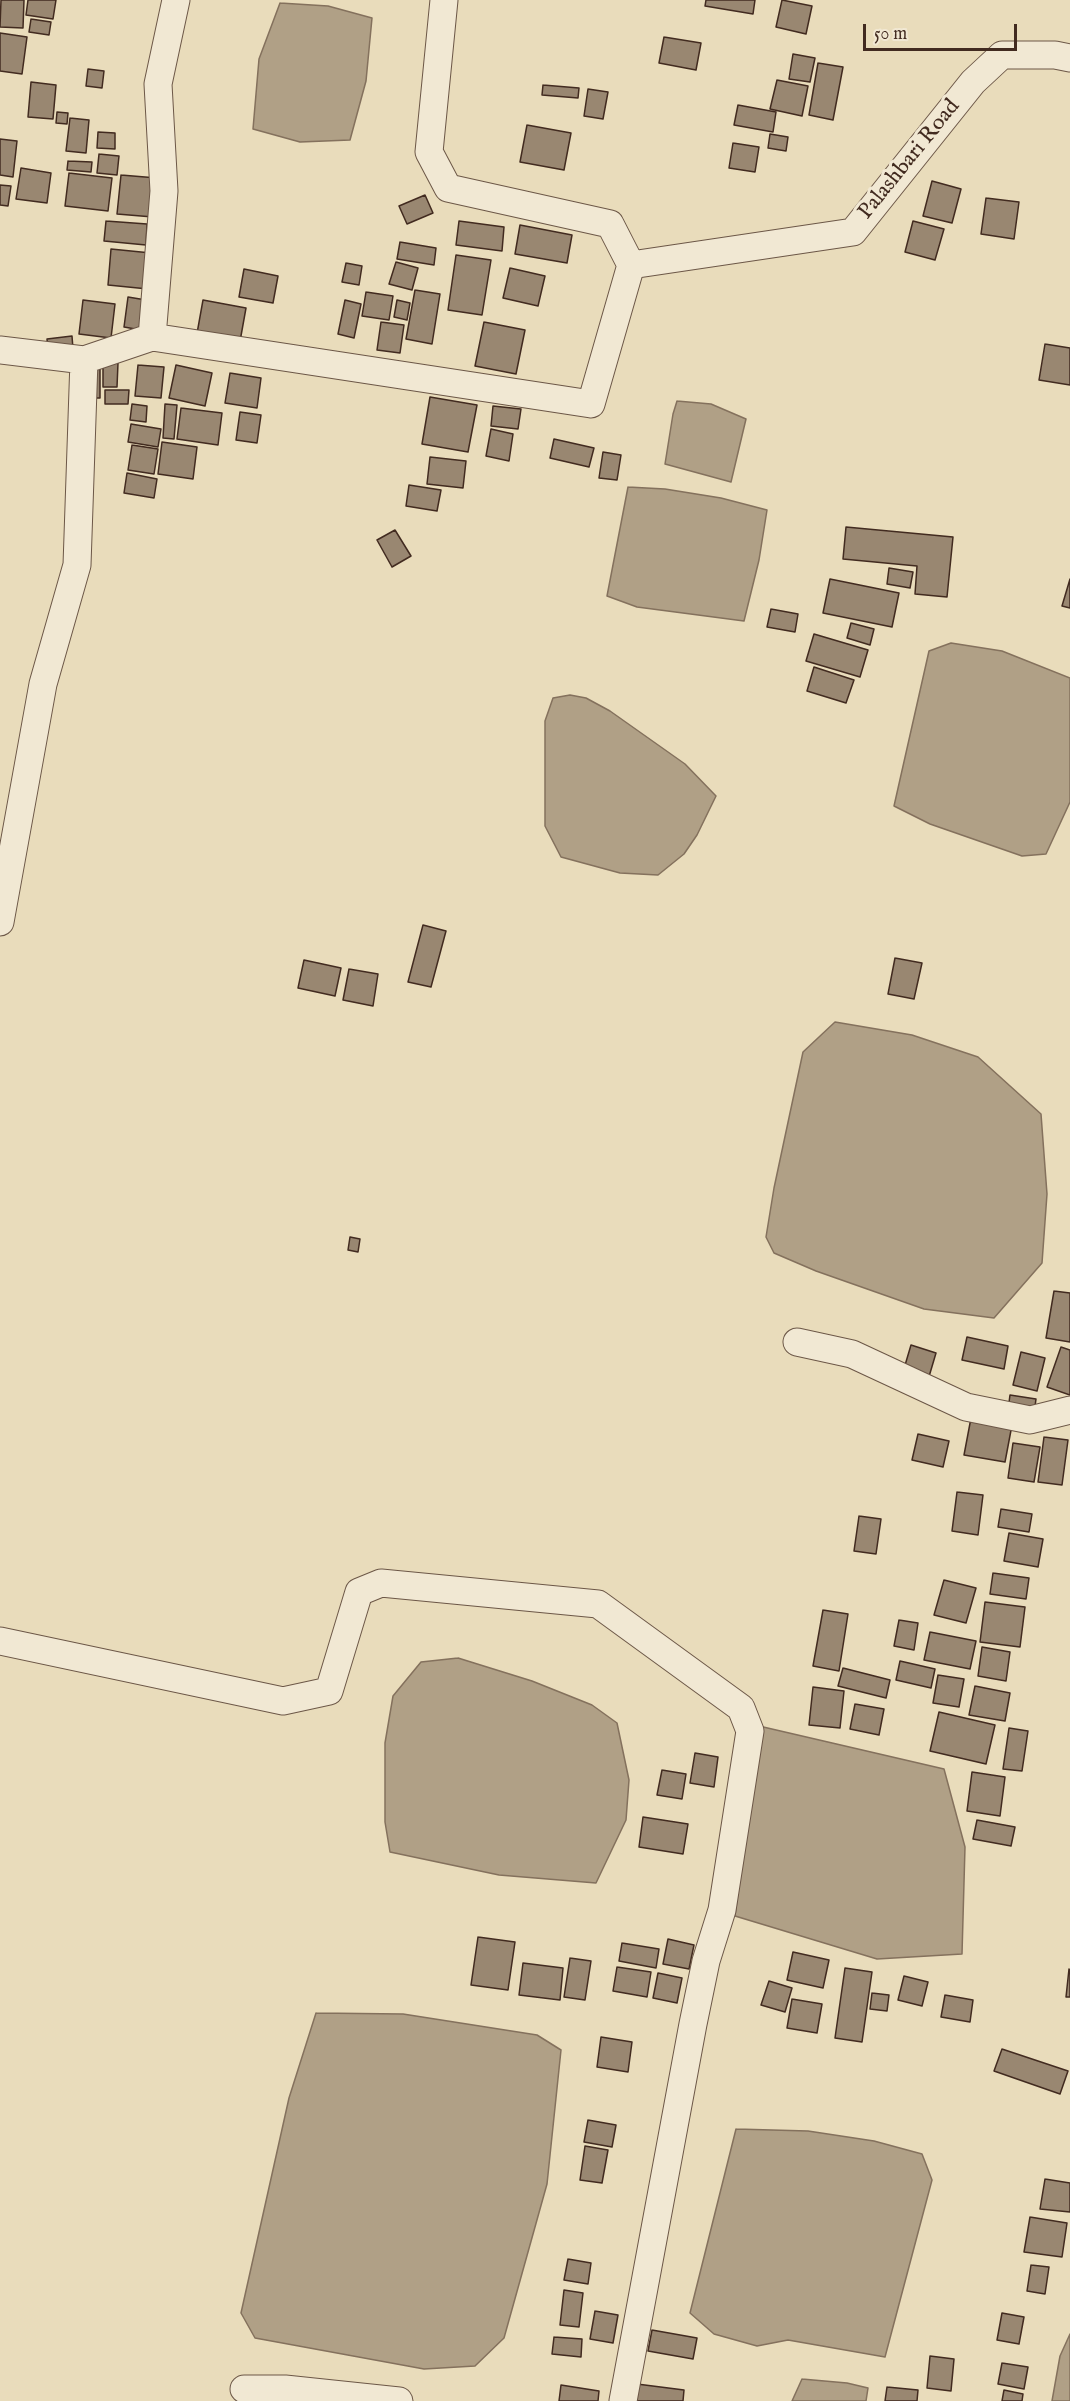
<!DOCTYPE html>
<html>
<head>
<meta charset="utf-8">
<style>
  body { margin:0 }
  #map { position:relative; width:1070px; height:2401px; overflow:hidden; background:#e9dcbb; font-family:"IM FELL English",serif }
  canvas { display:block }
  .scale { position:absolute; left:863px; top:24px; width:154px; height:27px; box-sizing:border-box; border:3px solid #422b20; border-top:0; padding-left:8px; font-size:18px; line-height:21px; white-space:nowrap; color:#422b20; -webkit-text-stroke:4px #f1e8d3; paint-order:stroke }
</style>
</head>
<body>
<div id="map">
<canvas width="1070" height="2401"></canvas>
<div class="scale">50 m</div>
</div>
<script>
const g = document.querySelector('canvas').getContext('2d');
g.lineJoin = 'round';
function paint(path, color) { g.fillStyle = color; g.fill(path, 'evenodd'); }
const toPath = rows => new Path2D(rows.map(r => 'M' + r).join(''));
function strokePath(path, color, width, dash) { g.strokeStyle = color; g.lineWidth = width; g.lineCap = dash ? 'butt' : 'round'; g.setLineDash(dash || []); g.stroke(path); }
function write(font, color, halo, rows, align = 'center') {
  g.font = font + ' "IM FELL English",serif'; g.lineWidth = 6; g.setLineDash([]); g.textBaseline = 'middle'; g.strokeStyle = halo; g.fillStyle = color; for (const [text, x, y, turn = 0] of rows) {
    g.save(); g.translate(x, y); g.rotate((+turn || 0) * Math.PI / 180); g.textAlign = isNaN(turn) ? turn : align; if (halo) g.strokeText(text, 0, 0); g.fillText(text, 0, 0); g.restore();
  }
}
const water = toPath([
  [280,3,328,6,372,18,366,81,350,140,300,142,253,129,259,59,280,3],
  [677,401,711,404,746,419,731,482,665,464,673,414,677,401],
  [628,487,665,489,721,498,767,510,759,560,744,621,637,607,607,596,628,487],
  [951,643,1002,651,1070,678,1070,802,1046,854,1022,856,930,824,894,806,929,651,951,643],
  [570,695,586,698,610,711,685,764,716,796,697,835,684,854,658,875,620,873,561,857,545,826,545,721,553,698,570,695],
  [835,1022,912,1035,978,1057,1041,1114,1047,1194,1042,1263,994,1318,924,1309,816,1271,774,1253,766,1237,774,1188,803,1052,835,1022],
  [458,1658,532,1681,592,1705,617,1723,629,1780,626,1820,596,1883,499,1875,390,1852,385,1822,385,1743,393,1696,421,1662,458,1658],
  [759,1726,944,1769,965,1847,962,1954,877,1959,735,1916,759,1726],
  [316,2013,403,2014,537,2035,561,2050,547,2184,504,2338,475,2366,424,2369,255,2338,241,2313,289,2098,316,2013],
  [736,2129,808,2131,874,2141,922,2154,932,2180,885,2357,788,2340,757,2346,714,2334,690,2313,736,2129],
  [1070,2334,1070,2401,1052,2401,1060,2356,1070,2334],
  [802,2379,847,2383,868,2388,866,2401,792,2401,802,2379]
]);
paint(water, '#b0a086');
strokePath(water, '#84715d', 1.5);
const building = toPath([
  [1,0,24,0,23,28,0,27,1,0],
  [28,0,56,0,53,19,26,15,28,0],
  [706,0,755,0,753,14,705,6,706,0],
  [782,0,812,6,806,34,776,27,782,0],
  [31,19,51,22,49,35,29,32,31,19],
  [0,33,27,37,22,74,0,71,0,33],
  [664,37,701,43,696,70,659,63,664,37],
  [793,54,815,58,810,82,789,79,793,54],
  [818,63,843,67,833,120,809,115,818,63],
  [88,69,104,71,102,88,86,86,88,69],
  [777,80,808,86,802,116,770,109,777,80],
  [31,82,56,85,53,119,28,117,31,82],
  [543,85,579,88,578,98,542,95,543,85],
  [588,89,608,92,603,119,584,116,588,89],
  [738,105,776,112,773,132,734,125,738,105],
  [57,112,68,113,67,124,56,123,57,112],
  [70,118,89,120,86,153,66,151,70,118],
  [527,125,571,133,564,170,520,162,527,125],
  [98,132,115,133,115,149,97,148,98,132],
  [770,134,788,137,786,151,768,148,770,134],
  [0,139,17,141,13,177,0,175,0,139],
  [733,143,759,147,755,172,729,168,733,143],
  [99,154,119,156,117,175,97,173,99,154],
  [68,161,92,162,91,172,67,170,68,161],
  [21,168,51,173,47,203,16,199,21,168],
  [69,173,112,178,108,211,65,206,69,173],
  [121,175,157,178,153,217,117,214,121,175],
  [932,181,961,189,952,223,923,216,932,181],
  [0,185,11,186,8,206,0,205,0,185],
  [425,195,433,213,407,224,399,206,425,195],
  [986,198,1019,202,1014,239,981,234,986,198],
  [106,221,147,224,146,245,104,241,106,221],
  [459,221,504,227,502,251,456,245,459,221],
  [913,221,944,229,935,260,905,252,913,221],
  [520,225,572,235,567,263,515,254,520,225],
  [400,242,436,248,434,265,397,259,400,242],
  [111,249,151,253,148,289,108,285,111,249],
  [456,255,491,260,482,315,448,310,456,255],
  [396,262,418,268,412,290,389,284,396,262],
  [346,263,362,266,359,285,342,282,346,263],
  [510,268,545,276,538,306,503,298,510,268],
  [244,269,278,276,273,303,239,297,244,269],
  [415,290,440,294,432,344,406,339,415,290],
  [366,292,393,296,389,320,362,316,366,292],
  [128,297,146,300,141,330,124,327,128,297],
  [83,300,115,304,111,338,79,334,83,300],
  [203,300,246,308,239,347,196,339,203,300],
  [345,300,361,304,354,338,338,334,345,300],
  [397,300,410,303,407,320,394,317,397,300],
  [381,322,404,325,400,353,377,350,381,322],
  [484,322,525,330,516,374,475,366,484,322],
  [72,336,73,349,48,351,47,339,72,336],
  [1045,344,1070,348,1070,385,1039,380,1045,344],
  [103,362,118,363,117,387,103,387,103,362],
  [138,365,164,367,161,398,135,396,138,365],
  [176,365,212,373,205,406,169,398,176,365],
  [85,366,100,366,100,398,84,398,85,366],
  [230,373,261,378,257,408,225,403,230,373],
  [105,390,129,390,128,404,105,404,105,390],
  [430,397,477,405,468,452,422,444,430,397],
  [132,404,147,406,146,422,130,420,132,404],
  [165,404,177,405,174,439,163,438,165,404],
  [493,406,521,409,518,429,491,426,493,406],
  [181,408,222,413,218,445,177,439,181,408],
  [240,412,261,415,257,443,236,440,240,412],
  [131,424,161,429,158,447,128,442,131,424],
  [491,429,513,434,509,461,486,456,491,429],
  [554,439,594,448,589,467,550,458,554,439],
  [162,442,197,447,193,479,158,474,162,442],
  [132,445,158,449,154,474,128,470,132,445],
  [603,452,621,455,617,480,599,478,603,452],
  [430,457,466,461,463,488,427,484,430,457],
  [127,473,157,479,154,498,124,493,127,473],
  [409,485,441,490,437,511,406,506,409,485],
  [846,527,953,537,947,597,915,594,917,566,843,559,846,527],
  [395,530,411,556,392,567,377,540,395,530],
  [889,568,913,572,910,588,887,584,889,568],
  [830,579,899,593,892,627,823,613,830,579],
  [1070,579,1070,608,1062,606,1070,579],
  [771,609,798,614,795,632,767,627,771,609],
  [851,623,874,629,870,645,847,638,851,623],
  [814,634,868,650,860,677,806,661,814,634],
  [814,667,854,680,846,703,807,691,814,667],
  [423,925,446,931,431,987,408,982,423,925],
  [895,958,922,963,914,999,888,994,895,958],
  [304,960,341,968,335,996,298,988,304,960],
  [349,969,378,974,373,1006,343,1000,349,969],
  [350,1237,360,1239,358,1252,348,1250,350,1237],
  [1054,1291,1070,1293,1070,1342,1046,1338,1054,1291],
  [967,1337,1008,1346,1004,1369,962,1360,967,1337],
  [911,1345,936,1353,928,1380,903,1372,911,1345],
  [1061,1347,1070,1350,1070,1395,1047,1387,1061,1347],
  [1021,1352,1045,1358,1037,1391,1013,1385,1021,1352],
  [1010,1395,1036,1399,1034,1414,1008,1410,1010,1395],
  [971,1418,1012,1425,1005,1462,964,1455,971,1418],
  [918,1434,949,1441,943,1467,912,1460,918,1434],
  [1044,1437,1068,1440,1062,1485,1038,1482,1044,1437],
  [1013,1443,1040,1447,1034,1482,1008,1478,1013,1443],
  [957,1492,983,1495,978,1535,952,1531,957,1492],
  [1001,1509,1032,1514,1029,1532,998,1527,1001,1509],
  [859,1516,881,1519,876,1554,854,1551,859,1516],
  [1009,1533,1043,1539,1038,1567,1004,1561,1009,1533],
  [993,1573,1029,1578,1026,1599,990,1594,993,1573],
  [944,1580,976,1588,966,1623,934,1615,944,1580],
  [985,1602,1025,1607,1020,1647,980,1642,985,1602],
  [823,1610,848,1614,839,1671,813,1666,823,1610],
  [899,1620,918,1623,914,1650,894,1646,899,1620],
  [930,1632,976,1641,970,1669,924,1660,930,1632],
  [982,1647,1010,1652,1006,1681,978,1676,982,1647],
  [900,1661,935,1669,931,1688,896,1680,900,1661],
  [843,1668,890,1680,886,1698,838,1686,843,1668],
  [938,1675,964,1679,959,1707,933,1703,938,1675],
  [975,1686,1010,1693,1005,1721,969,1715,975,1686],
  [813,1687,844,1691,840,1728,809,1725,813,1687],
  [855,1704,884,1709,879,1735,850,1729,855,1704],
  [939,1712,995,1725,986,1764,930,1751,939,1712],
  [1009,1728,1028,1731,1022,1771,1003,1769,1009,1728],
  [695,1753,718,1757,714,1787,690,1783,695,1753],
  [662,1770,686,1774,682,1799,657,1795,662,1770],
  [972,1772,1005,1777,1000,1816,967,1811,972,1772],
  [643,1817,688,1824,683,1854,639,1847,643,1817],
  [977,1820,1015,1827,1011,1846,973,1839,977,1820],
  [478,1937,515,1942,508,1990,471,1985,478,1937],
  [668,1939,694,1945,689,1969,663,1964,668,1939],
  [622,1943,659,1949,656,1968,619,1961,622,1943],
  [793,1952,829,1960,823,1988,787,1980,793,1952],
  [570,1958,591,1961,585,2000,564,1997,570,1958],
  [523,1963,563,1968,560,2000,519,1995,523,1963],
  [617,1967,651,1972,647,1997,613,1991,617,1967],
  [845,1968,872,1972,862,2042,835,2038,845,1968],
  [1069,1969,1070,1970,1070,1997,1066,1997,1069,1969],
  [658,1973,682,1978,677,2003,653,1998,658,1973],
  [904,1976,928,1982,922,2006,898,2000,904,1976],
  [769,1981,792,1988,785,2012,761,2005,769,1981],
  [872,1993,889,1995,887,2011,870,2009,872,1993],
  [945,1995,973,2000,970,2022,941,2017,945,1995],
  [792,1999,822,2004,817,2033,787,2028,792,1999],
  [601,2037,632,2042,628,2072,597,2067,601,2037],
  [1002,2049,1068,2071,1060,2094,994,2071,1002,2049],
  [588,2120,616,2125,612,2147,584,2142,588,2120],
  [585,2146,608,2150,602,2183,580,2180,585,2146],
  [1045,2179,1070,2183,1070,2212,1040,2209,1045,2179],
  [1030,2217,1067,2223,1062,2257,1024,2252,1030,2217],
  [568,2259,591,2263,588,2284,564,2280,568,2259],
  [1031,2265,1049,2267,1045,2294,1027,2291,1031,2265],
  [564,2290,583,2293,579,2327,560,2325,564,2290],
  [595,2311,618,2315,613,2343,590,2339,595,2311],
  [1002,2313,1024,2317,1019,2344,997,2340,1002,2313],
  [652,2330,697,2338,693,2359,648,2351,652,2330],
  [554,2337,582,2339,581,2357,552,2354,554,2337],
  [930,2356,954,2359,951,2391,927,2388,930,2356],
  [1002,2363,1028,2367,1024,2389,998,2384,1002,2363],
  [637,2384,684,2390,683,2401,635,2401,637,2384],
  [561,2385,599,2391,598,2401,559,2401,561,2385],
  [887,2387,918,2390,917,2401,885,2401,887,2387],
  [1004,2390,1023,2394,1022,2401,1002,2401,1004,2390]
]);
paint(building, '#998771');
strokePath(building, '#422b20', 1.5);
const minor = toPath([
  [631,265,853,232,973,82,1002,55,1055,55,1070,58],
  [152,337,164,191,158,84,176,0],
  [0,350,84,360,152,337,591,404,631,265,610,224,448,188,429,152,444,0],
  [0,922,43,684,77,565,84,360],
  [797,1342,852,1354,966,1407,1030,1420,1070,1410],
  [0,1641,283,1701,329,1691,359,1592,381,1583,598,1604,741,1708,750,1731,722,1910,706,1961,693,2024,623,2401],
  [244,2389,285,2389,399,2401]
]);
strokePath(minor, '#6c5747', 29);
strokePath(minor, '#f1e8d3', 27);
write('22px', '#422b20', '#f1e8d3', [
  ["Palashbari Road",910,160,-51]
]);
</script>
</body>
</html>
